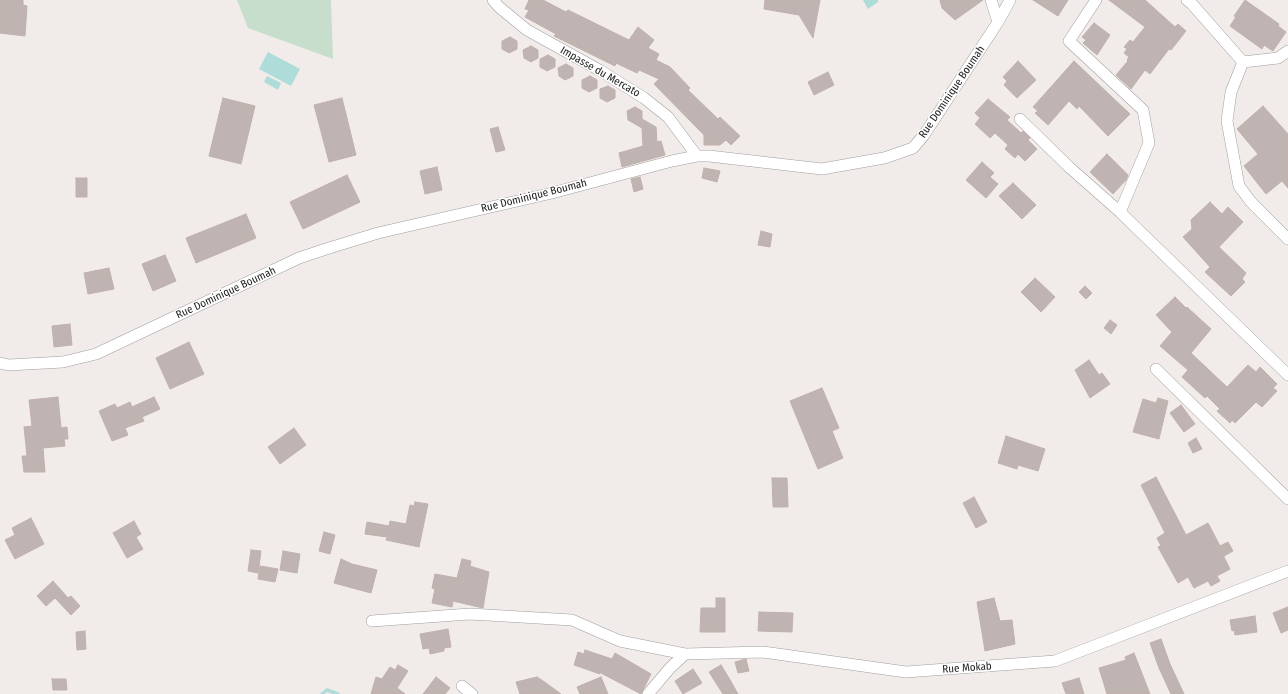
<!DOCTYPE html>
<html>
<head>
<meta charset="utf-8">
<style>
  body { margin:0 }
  canvas { display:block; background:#f1ece9 }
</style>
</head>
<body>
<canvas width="1288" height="694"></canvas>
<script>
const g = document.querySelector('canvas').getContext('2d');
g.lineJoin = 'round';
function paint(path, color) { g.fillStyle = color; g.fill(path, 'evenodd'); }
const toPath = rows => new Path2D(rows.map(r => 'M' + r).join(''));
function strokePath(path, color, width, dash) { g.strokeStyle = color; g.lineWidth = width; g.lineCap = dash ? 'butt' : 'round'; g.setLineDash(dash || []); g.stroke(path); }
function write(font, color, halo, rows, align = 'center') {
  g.font = font + ' "Fira Sans Condensed",sans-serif'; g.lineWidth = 3; g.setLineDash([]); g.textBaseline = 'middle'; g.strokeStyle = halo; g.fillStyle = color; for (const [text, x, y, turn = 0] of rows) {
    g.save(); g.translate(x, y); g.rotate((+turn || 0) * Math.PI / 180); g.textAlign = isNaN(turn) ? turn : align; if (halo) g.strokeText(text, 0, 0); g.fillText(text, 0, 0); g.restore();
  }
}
paint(toPath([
  [237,0,331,0,333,59,248,28]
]), '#c7decd');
paint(toPath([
  [863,0,878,0,878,2,868,9],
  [268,52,300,69,291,86,259,69],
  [267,76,281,83,278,90,264,82]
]), '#addcd9');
strokePath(toPath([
  [322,694,327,690,338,694]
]), '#addcd9', 3.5);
const building = toPath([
  [0,0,23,0,23,5,27,6,25,36,0,33,0,0],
  [529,0,543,0,566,12,568,10,629,40,638,27,654,40,648,48,659,54,656,60,670,67,690,88,688,90,718,119,720,117,740,136,731,145,726,140,720,145,704,145,704,135,654,84,659,79,639,70,637,73,616,63,615,66,554,36,556,34,525,17,529,10,525,9,529,0],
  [765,0,820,0,813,38,799,15,764,9,765,0],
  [940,0,983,0,955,20,942,8,940,0],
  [1033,0,1068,0,1058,16,1033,0],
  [1109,0,1145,0,1175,27,1178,24,1186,31,1171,50,1169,49,1150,74,1145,70,1131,89,1116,75,1128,61,1127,60,1129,57,1124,53,1127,49,1124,47,1130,40,1133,42,1145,27,1109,0],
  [1245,0,1279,24,1278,26,1286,32,1273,51,1264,45,1262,49,1230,26,1236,17,1234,16,1245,0],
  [1094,23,1110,35,1097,55,1083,43,1086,40,1082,37,1094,23],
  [510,37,517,41,517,49,509,53,502,49,502,41,510,37],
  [531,46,538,50,538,58,531,62,524,58,523,50,531,46],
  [548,55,555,59,555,67,547,71,540,67,540,59,548,55],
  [1018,61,1036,80,1017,98,1004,85,1007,81,1003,77,1018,61],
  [1074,61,1130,114,1108,136,1079,106,1077,109,1069,101,1048,125,1035,113,1038,111,1033,107,1074,61],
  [566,64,573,68,573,76,565,80,559,76,558,68,566,64],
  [828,72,834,85,814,95,808,82,828,72],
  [590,76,597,80,597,88,589,92,582,88,582,80,590,76],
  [608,86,615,90,615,98,607,102,600,98,600,89,608,86],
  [223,98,255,106,241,164,209,156,223,98],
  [342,98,356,155,329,162,314,105,342,98],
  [988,99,1010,117,1007,120,1021,133,1023,131,1030,138,1028,140,1037,149,1025,161,1018,154,1015,158,1005,149,1008,145,995,133,990,138,975,124,980,118,975,113,988,99],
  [1263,106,1288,134,1288,188,1282,181,1266,194,1244,166,1258,154,1237,129,1263,106],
  [635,107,642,111,642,119,656,127,657,142,661,141,665,155,622,167,619,153,643,146,642,128,628,120,627,111,635,107],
  [498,127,505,150,496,152,490,129,498,127],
  [1107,154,1128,175,1126,180,1113,194,1090,172,1107,154],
  [982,162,994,173,990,177,998,184,986,198,966,180,982,162],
  [437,167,442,190,425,194,420,171,437,167],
  [704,168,720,171,717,182,702,178,704,168],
  [347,175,360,202,303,229,290,202,347,175],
  [640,177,643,189,634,192,631,179,640,177],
  [76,178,87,178,87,197,76,197,76,178],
  [1013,183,1036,205,1022,219,999,196,1013,183],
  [1210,202,1222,214,1228,207,1243,222,1219,247,1246,273,1242,279,1245,282,1231,296,1205,272,1210,267,1183,237,1192,229,1191,220,1210,202],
  [246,214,256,238,196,263,186,238,246,214],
  [761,231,772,234,770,247,758,245,761,231],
  [165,255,176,281,153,291,142,264,165,255],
  [109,268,114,289,88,294,84,273,109,268],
  [1035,278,1055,297,1041,312,1021,292,1035,278],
  [1085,286,1092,293,1086,299,1079,292,1085,286],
  [1175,297,1186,308,1187,307,1211,329,1191,353,1227,387,1248,365,1256,372,1260,367,1277,384,1273,388,1277,391,1262,407,1256,402,1235,423,1232,420,1230,423,1217,411,1220,409,1207,396,1205,398,1182,377,1188,370,1160,346,1172,332,1156,315,1175,297],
  [1110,320,1117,325,1111,334,1104,328,1110,320],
  [70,324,72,345,54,347,52,326,70,324],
  [189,342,204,374,170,389,156,358,189,342],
  [1089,360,1099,375,1102,373,1110,384,1090,398,1075,370,1089,360],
  [822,388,839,428,832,431,843,458,818,469,790,401,822,388],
  [58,397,61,428,67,427,68,439,64,439,65,446,43,448,45,472,24,472,22,456,27,456,24,427,32,426,29,400,58,397],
  [154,397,160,409,142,417,144,421,125,428,128,435,112,441,99,411,115,404,117,408,130,402,132,407,154,397],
  [1158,398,1168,401,1159,439,1133,432,1143,399,1156,403,1158,398],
  [1181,405,1195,424,1184,432,1170,413,1181,405],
  [294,428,306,445,280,464,268,447,294,428],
  [1006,436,1045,449,1038,471,1018,465,1017,469,998,463,1006,436],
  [1196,438,1202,449,1193,453,1188,443,1196,438],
  [1156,477,1186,535,1208,523,1220,546,1228,542,1233,551,1224,556,1224,557,1230,569,1217,576,1220,581,1211,586,1208,581,1194,588,1188,577,1178,583,1158,547,1161,546,1157,538,1165,533,1141,485,1156,477],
  [772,478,787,478,788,507,773,507,772,478],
  [974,497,987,522,976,528,963,503,974,497],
  [415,502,428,504,419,547,386,540,387,537,365,534,367,522,389,526,390,521,406,524,410,505,414,506,415,502],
  [31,518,44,544,15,559,5,540,15,535,12,528,31,518],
  [134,521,141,534,136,537,143,549,127,558,113,533,134,521],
  [324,532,335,535,330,554,319,551,324,532],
  [251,550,261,551,258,573,248,571,251,550],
  [283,551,300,554,297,573,280,570,283,551],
  [341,559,352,564,377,570,371,593,334,583,341,559],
  [462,559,471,561,470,566,489,572,483,608,453,601,452,607,432,603,435,589,432,588,435,574,457,578,462,559],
  [260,566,278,569,275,582,258,579,260,566],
  [53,581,68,598,71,596,80,606,71,615,55,598,46,606,37,596,53,581],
  [716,598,725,598,725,632,700,632,701,608,716,608,716,598],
  [994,598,1000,621,1012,620,1015,644,985,651,977,602,994,598],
  [1288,607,1288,630,1281,633,1273,613,1288,607],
  [759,612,793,613,792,632,758,631,759,612],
  [1255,616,1257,632,1235,635,1234,630,1232,631,1230,620,1255,616],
  [448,629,451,647,444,648,444,651,430,654,429,648,423,649,420,634,448,629],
  [85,631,86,649,77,650,76,632,85,631],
  [1161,639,1170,664,1184,694,1171,694,1159,668,1150,643,1161,639],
  [585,650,612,659,615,653,651,674,641,694,599,672,600,674,574,665,578,652,584,654,585,650],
  [1134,653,1150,694,1107,694,1099,668,1126,660,1125,657,1134,653],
  [746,659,749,671,738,673,735,662,746,659],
  [398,665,408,671,397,688,405,694,371,694,376,677,382,679,390,667,395,670,398,665],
  [721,665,729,678,738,694,723,694,709,672,721,665],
  [693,669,702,683,683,694,675,681,693,669],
  [436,677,450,688,445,694,423,694,436,677],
  [537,677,546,683,561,694,520,694,516,682,537,677],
  [601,677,608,694,580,694,577,687,601,677],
  [1079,678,1084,694,1066,694,1062,683,1079,678],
  [52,679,66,679,67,690,53,690,52,679]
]);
paint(building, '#bfb4b2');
strokePath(building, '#c2b0ac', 1);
const street = toPath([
  [493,0,499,7,527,30,601,71,644,98,668,117,697,156],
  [991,0,998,22],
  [1096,0,1069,41,1143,110,1149,143,1120,212],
  [1187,0,1192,4,1243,62,1231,92,1227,121,1239,186,1251,202,1288,239],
  [1243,62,1278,58,1288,51],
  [1020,119,1069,167,1120,212,1288,375],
  [0,363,9,365,63,362,96,354,299,258,326,249,378,233,552,193,672,161,697,156,709,156,822,169,884,158,896,154,913,148,924,135,998,22,1010,0],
  [1156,369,1288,499],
  [372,621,470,614,572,620,620,641,685,654],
  [462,686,472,694],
  [648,694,670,668,685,654,763,652,906,672,1055,661,1288,571]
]);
strokePath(street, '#9f9f9f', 12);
strokePath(street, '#fff', 11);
write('11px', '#222', '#fff', [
  ["Impasse du Mercato",600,72,30],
  ["Rue Dominique Boumah",952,92,-56],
  ["Rue Dominique Boumah",534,196,-14],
  ["Rue Dominique Boumah",226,293,-25],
  ["Rue Mokab",967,668,-4]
]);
</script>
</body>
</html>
